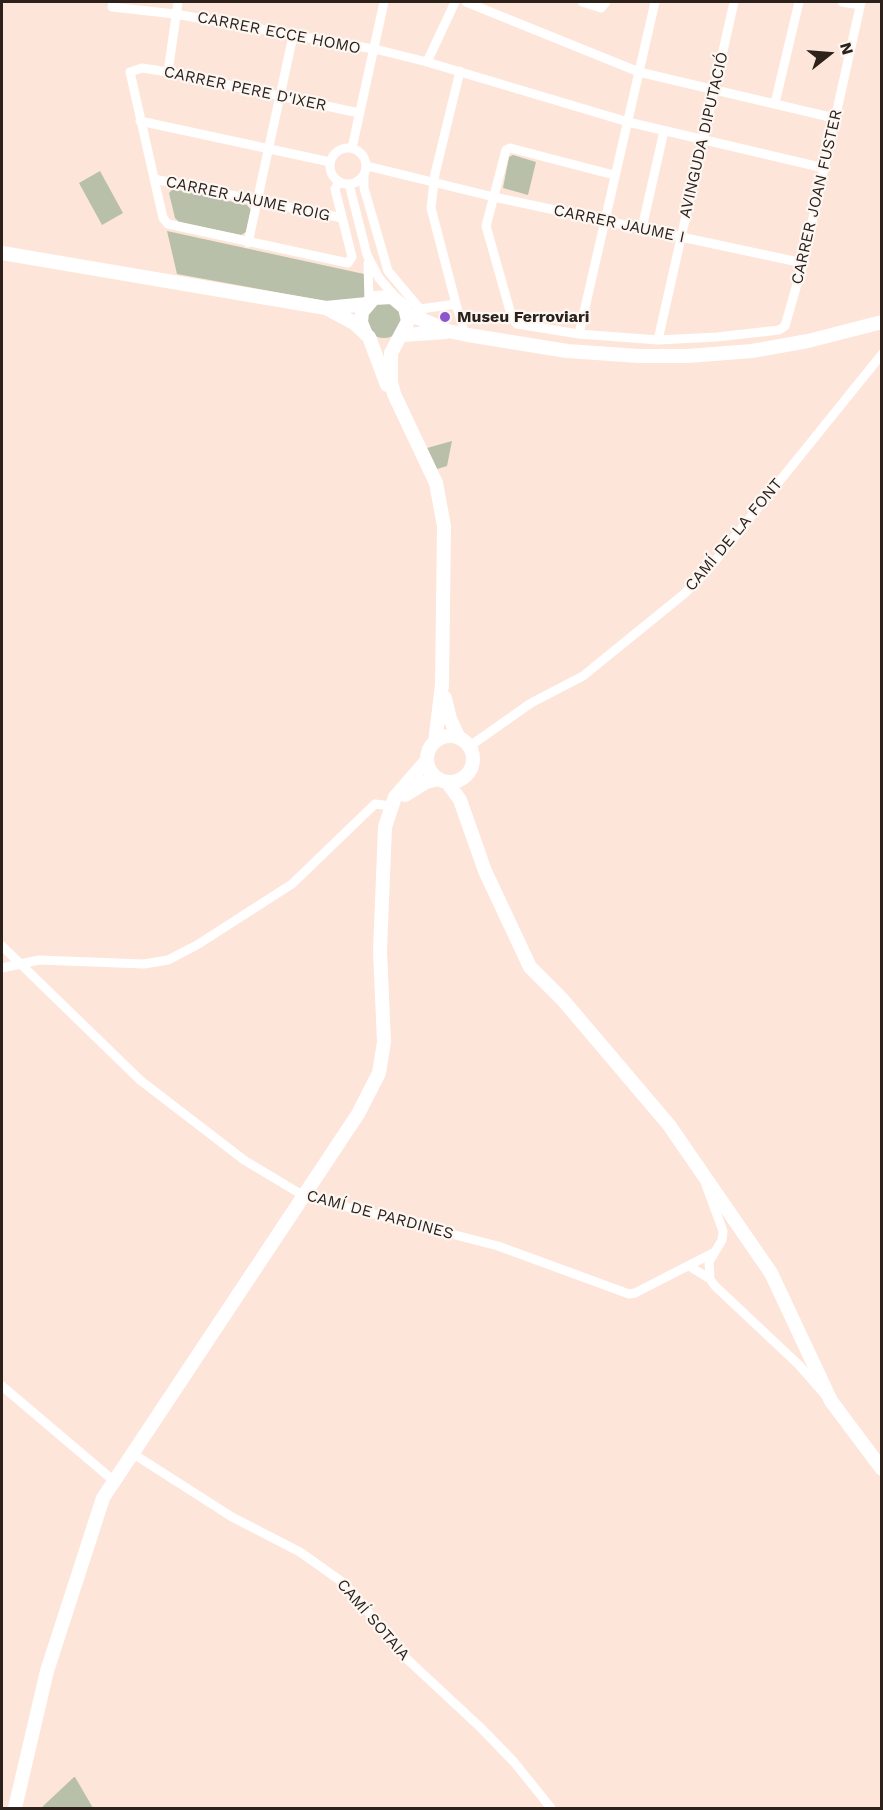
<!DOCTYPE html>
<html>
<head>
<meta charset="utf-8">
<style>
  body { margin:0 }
  #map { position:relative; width:883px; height:1810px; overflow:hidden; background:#fee5d9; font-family:"Work Sans",sans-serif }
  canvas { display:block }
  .frame { position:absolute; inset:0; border:3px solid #2c211b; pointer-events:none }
  .north { position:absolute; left:799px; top:24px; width:60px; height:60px; -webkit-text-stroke:4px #fdf7f3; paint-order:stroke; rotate:73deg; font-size:16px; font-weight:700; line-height:24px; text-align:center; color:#2c211b }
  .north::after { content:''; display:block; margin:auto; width:21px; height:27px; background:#2c211b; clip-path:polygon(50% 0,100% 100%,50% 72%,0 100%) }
</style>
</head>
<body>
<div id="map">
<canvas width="883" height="1810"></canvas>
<div class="frame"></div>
<div class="north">N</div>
</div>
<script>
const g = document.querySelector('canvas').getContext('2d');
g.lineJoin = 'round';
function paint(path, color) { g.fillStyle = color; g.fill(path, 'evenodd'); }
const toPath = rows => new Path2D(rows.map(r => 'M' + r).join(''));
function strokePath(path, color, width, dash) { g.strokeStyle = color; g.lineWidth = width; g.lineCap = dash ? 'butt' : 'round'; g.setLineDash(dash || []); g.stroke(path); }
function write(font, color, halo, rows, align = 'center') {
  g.font = font + ' "Work Sans",sans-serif'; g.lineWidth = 4.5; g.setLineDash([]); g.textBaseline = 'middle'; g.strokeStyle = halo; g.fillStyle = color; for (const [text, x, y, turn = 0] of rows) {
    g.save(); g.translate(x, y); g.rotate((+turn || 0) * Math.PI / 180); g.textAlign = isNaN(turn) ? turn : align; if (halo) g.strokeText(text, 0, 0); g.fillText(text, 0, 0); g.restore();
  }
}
paint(toPath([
  [513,155,536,162,528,195,503,188,509,157],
  [100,171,123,213,102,225,79,183],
  [173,189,247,205,251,210,246,232,241,235,179,222,175,218,169,193],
  [167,231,364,274,367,294,363,298,336,303,177,274],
  '366 320a18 18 0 1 1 36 0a18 18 0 1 1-36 0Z',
  [452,441,447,466,437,469,427,448],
  [75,1777,93,1808,41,1808,74,1777]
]), '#b8c0aa');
strokePath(toPath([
  [113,2,112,7,175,14,379,50,427,62,628,122,824,168],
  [466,2,639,72,834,118],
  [582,2,601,8,606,2],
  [842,2,860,5],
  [427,62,455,2],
  [168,72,178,2],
  [775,103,799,2],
  [140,121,330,162],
  '330 166a18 18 0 1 1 36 0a18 18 0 1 1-36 0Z',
  [352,148,384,2],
  [367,166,494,197,803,263],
  [364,175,364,188,388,271,420,309,456,304,431,208,435,174,460,71],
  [614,175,510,148,506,150,486,226,512,318,517,324,579,334,658,340,717,337,779,330,785,326,803,263,861,2],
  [154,179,342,218],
  [339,182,335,189,352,257,348,263,168,224,163,218,130,72,142,68,168,72,359,113],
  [349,184,367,255,379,278,397,299],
  [642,228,664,131],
  [248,243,293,36],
  [368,263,369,302],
  [456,304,463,327],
  [579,334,655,2],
  [658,340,734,2],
  [470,746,531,703,583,676,684,594,707,571,882,354],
  [2,946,140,1080,244,1160,304,1196,498,1246,629,1294,635,1293,713,1253],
  [2,968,39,960,144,964,168,960,197,945,292,884,375,804,391,806],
  [706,1185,723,1231,722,1240,709,1262,710,1279,715,1286,799,1365,827,1397],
  [689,1266,710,1279],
  [2,1386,114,1481],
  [132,1453,232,1517,300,1552,345,1584,408,1660,481,1728,514,1762,551,1808]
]), '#fff', 9);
strokePath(toPath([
  [2,253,326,308,367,304],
  [328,309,354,323,369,337,387,385],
  [407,313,448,331,468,335,567,351,639,356,688,356,752,351,808,341,882,322],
  [365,332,361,322,362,312,374,298,392,297,405,308,408,321,391,353,391,382,394,394,436,483,444,526,442,685,435,742],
  [403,335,446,332],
  [445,698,450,719,459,738],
  '427 759a23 23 0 1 1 46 0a23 23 0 1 1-46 0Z',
  [447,782,460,800,485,871,530,967,562,999,669,1125,771,1273,831,1401,882,1469],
  [405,795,426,782,439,779],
  [15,1808,47,1671,103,1498,358,1114,379,1073,384,1042,380,951,385,827,395,797,427,760]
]), '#fff', 14);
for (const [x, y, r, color] of [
  [445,317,6,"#8d55cd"]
]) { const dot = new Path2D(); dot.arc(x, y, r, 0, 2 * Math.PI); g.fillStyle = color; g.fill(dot); strokePath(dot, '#fdf7f3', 2); }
write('16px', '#2c211b', '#fdf7f3', [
  ["CARRER ECCE HOMO",279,33,11],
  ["CARRER PERE D'IXER",245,89,12],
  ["AVINGUDA DIPUTACIÓ",704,135,-77],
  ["CARRER JOAN FUSTER",817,197,-77],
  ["CARRER JAUME ROIG",248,199,12],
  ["CARRER JAUME I",619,224,12],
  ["CAMÍ DE LA FONT",734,535,-50],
  ["CAMÍ DE PARDINES",380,1215,15],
  ["CAMÍ SOTAIA",373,1620,49]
]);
write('bold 16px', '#2c211b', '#fdf7f3', [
  ["Museu Ferroviari",457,317]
], 'left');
</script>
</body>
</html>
